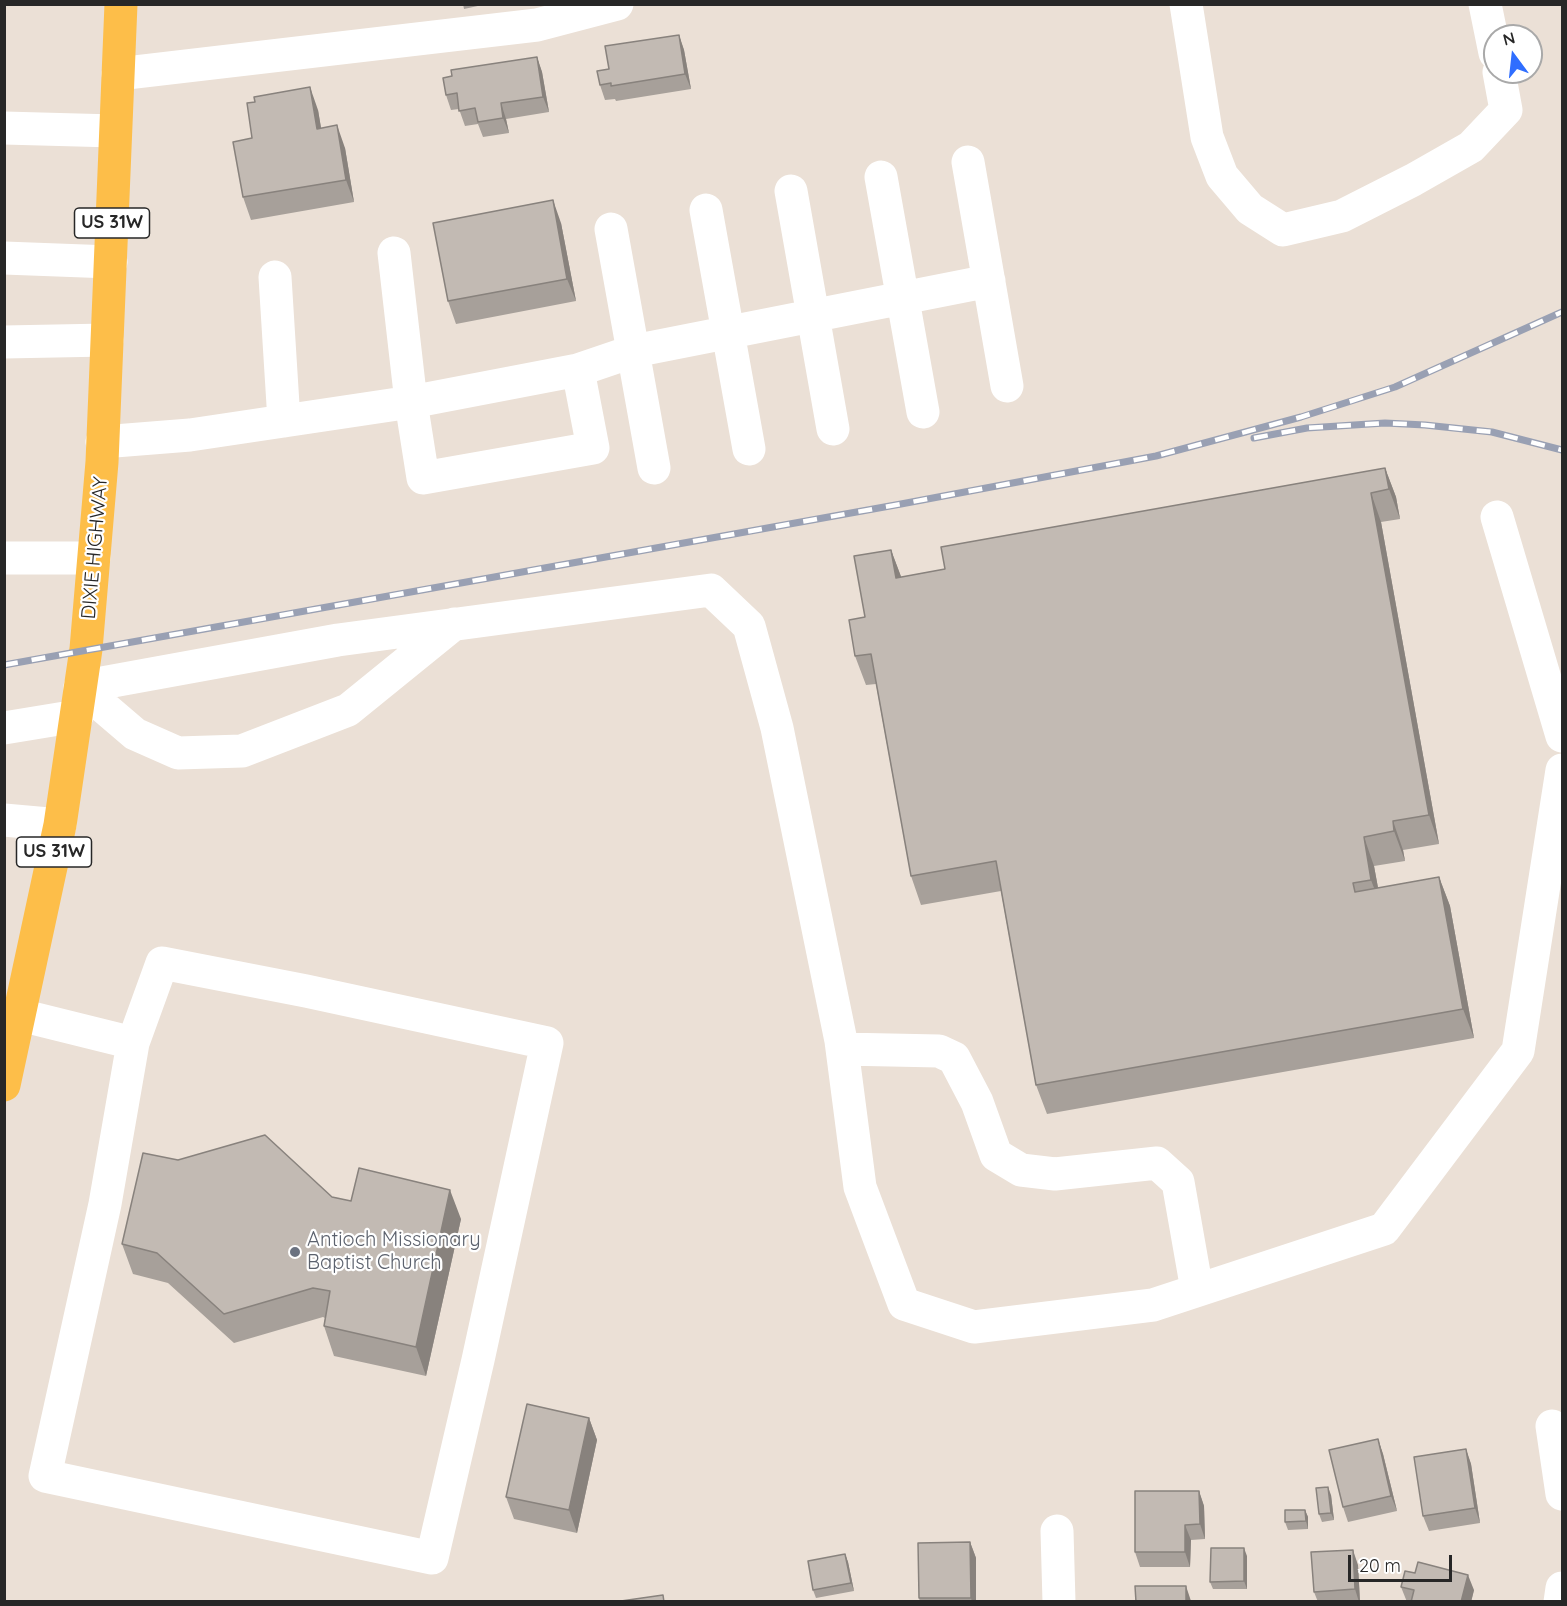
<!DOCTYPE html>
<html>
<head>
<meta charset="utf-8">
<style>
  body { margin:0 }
  #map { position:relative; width:1567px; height:1606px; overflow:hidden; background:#ebe0d6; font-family:Quicksand,sans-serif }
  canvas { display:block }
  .frame { position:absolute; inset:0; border:6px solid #272727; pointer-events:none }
  .north { position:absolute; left:1483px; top:24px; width:60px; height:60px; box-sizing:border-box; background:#fff; border:2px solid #a9a9a9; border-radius:50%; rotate:345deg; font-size:16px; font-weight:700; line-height:24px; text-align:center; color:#272727 }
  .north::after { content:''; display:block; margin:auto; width:21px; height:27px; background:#2f6eff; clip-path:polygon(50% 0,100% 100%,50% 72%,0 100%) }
  .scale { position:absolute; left:1348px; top:1555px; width:104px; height:27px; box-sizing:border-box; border:3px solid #272727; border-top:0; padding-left:8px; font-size:18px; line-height:21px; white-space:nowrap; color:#272727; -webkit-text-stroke:4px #fff; paint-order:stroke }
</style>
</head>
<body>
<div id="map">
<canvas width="1567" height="1606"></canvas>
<div class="frame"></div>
<div class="north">N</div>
<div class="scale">20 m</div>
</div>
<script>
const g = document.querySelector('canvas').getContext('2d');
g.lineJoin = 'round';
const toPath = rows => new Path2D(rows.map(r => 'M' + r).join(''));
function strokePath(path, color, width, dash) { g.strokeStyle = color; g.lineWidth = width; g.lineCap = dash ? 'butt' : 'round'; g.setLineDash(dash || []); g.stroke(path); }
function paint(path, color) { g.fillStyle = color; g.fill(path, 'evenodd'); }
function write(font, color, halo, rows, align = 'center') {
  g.font = font + ' Quicksand,sans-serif'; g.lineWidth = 4.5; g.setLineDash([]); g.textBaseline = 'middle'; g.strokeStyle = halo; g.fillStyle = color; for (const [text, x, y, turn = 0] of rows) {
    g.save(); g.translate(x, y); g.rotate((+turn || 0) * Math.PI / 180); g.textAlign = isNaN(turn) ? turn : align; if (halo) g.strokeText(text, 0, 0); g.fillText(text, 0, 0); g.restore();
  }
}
strokePath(toPath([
  [1186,4,1207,137,1222,176,1250,209,1283,230,1342,216,1413,180,1471,147,1506,110,1499,72],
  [1485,4,1495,53],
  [118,74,537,25,617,4],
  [4,128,115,131],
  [968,162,1007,386],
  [881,177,923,412],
  [791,191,833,429],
  [706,210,749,449],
  [611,229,654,468],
  [394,253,411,402,423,478,593,448,578,370],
  [4,258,111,262],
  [275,277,284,421],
  [4,342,107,340],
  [102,442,190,435,411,402,578,370,634,351,989,281],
  [1497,517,1562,736],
  [4,558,94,558],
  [80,687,338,640,711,590,749,626,777,728,841,1041,860,1187,904,1304,974,1327,1153,1305,1384,1229,1518,1051,1562,770],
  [80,687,135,734,178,753,242,751,348,710,454,624],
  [4,728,77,716],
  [4,820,60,825],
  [162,963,306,991,547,1043,478,1360,432,1558,45,1476,105,1204,133,1043,162,963],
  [4,1013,20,1015,133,1043],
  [842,1049,939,1051,954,1058,977,1102,996,1155,1021,1170,1055,1174,1157,1163,1178,1182,1197,1290],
  [1552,1426,1562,1494],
  [1057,1531,1059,1602],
  [1560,1602,1562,1588]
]), '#fff', 33);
strokePath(toPath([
  [4,1085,60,825,86,649,102,462,121,4]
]), '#fdbe49', 33);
const rail = toPath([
  [1254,438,1307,428,1385,423,1425,425,1492,432,1562,450],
  [4,665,901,504,1156,456,1301,417,1395,387,1562,312]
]);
strokePath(rail, '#99a0b3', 7);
strokePath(rail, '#fff', 4.5, [14]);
paint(toPath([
  [463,4,487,4,464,9],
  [679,35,684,50,691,89,616,101,615,99,605,100,600,85,609,69],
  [537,57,542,72,549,112,506,119,509,133,483,137,478,124,465,126,459,109,451,110,446,95,452,76],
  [318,110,321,128,345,148,354,202,251,220,243,197,252,138],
  [561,223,576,301,456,324,448,301],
  [1385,468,1396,497,1400,519,1381,522,1439,844,1403,850,1405,861,1374,866,1378,888,1439,877,1450,906,1474,1038,1047,1114,1036,1085,1001,891,921,905,911,876,876,684,866,685,855,656,865,617,891,550,901,577,945,569],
  [332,1197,351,1201,461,1219,426,1376,334,1356,324,1326,325,1318,323,1317,234,1343,168,1283,133,1274,122,1244],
  [589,1418,597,1440,577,1533,514,1519,506,1497],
  [1378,1439,1383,1454,1397,1511,1348,1522,1343,1507],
  [1466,1449,1471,1464,1480,1523,1429,1531,1423,1516],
  [1199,1491,1204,1506,1205,1539,1191,1540,1190,1567,1140,1567,1135,1552],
  [1331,1495,1334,1520,1322,1522,1319,1514],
  [1305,1510,1308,1517,1308,1529,1288,1530,1285,1522],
  [970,1542,976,1558,976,1602,920,1602,919,1598],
  [845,1554,848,1562,854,1591,816,1598,813,1590],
  [1247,1556,1247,1589,1213,1589,1210,1582],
  [1358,1565,1360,1602,1318,1602,1314,1592],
  [1401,1587,1474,1590,1471,1602,1407,1602]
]), '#a7a09a');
paint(toPath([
  [679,35,684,50,691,89,685,74],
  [537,57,542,72,549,112,543,97],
  [310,87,318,110,325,151,317,129],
  [501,103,506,119,509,133,503,118],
  [337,125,345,148,354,202,346,180],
  [553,200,561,223,576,301,567,279],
  [1385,468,1396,497,1400,519,1389,489],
  [1371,493,1381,522,1439,844,1429,815],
  [891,550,902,579,896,578],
  [1393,821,1403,850,1405,861,1394,831],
  [1364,837,1374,866,1382,909,1371,880],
  [1439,877,1450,906,1474,1038,1463,1009],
  [450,1190,461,1219,426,1376,416,1347],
  [589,1418,597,1440,577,1533,569,1510],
  [1378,1439,1383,1454,1397,1511,1391,1496],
  [1466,1449,1471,1464,1480,1523,1475,1508],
  [1328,1487,1331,1495,1334,1520,1331,1513],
  [1199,1491,1204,1506,1205,1539,1200,1524],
  [1305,1510,1308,1517,1308,1529,1306,1521],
  [1185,1525,1191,1540,1190,1567,1185,1552],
  [970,1542,976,1558,976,1602,972,1602,971,1598],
  [1244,1548,1247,1556,1247,1589,1244,1581],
  [1353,1550,1358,1565,1360,1602,1359,1602,1355,1589],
  [845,1554,848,1562,854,1591,851,1583],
  [1468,1575,1474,1590,1471,1602,1461,1602],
  [1186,1586,1191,1601,1191,1602,1186,1602]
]), '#88827d');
const building = toPath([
  [679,35,685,74,611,86,611,83,600,85,597,71,609,69,605,46,679,35],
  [537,57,543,97,501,103,503,118,478,122,475,108,459,111,457,93,446,95,443,78,452,76,451,70,537,57],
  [310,87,317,129,337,125,346,180,243,197,233,142,252,138,247,103,255,102,254,97,310,87],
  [553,200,567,279,448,301,433,223,553,200],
  [1385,468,1389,489,1371,493,1429,815,1393,821,1394,831,1364,837,1371,880,1353,883,1355,892,1439,877,1463,1009,1036,1085,996,861,911,876,871,654,855,656,849,620,865,617,854,556,891,550,896,578,945,569,941,547,1385,468],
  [265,1135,332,1197,351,1201,359,1168,450,1190,416,1347,324,1326,330,1291,313,1288,224,1314,157,1253,122,1244,143,1153,178,1160,265,1135],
  [527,1404,589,1418,569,1510,506,1497,527,1404],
  [1378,1439,1391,1496,1343,1507,1329,1450,1378,1439],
  [1466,1449,1475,1508,1423,1516,1414,1457,1466,1449],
  [1328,1487,1331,1513,1319,1514,1316,1488,1328,1487],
  [1135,1491,1199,1491,1200,1524,1185,1525,1185,1552,1135,1552,1135,1491],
  [1285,1510,1305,1510,1306,1521,1285,1522,1285,1510],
  [970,1542,971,1598,919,1598,918,1543,970,1542],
  [1211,1548,1244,1548,1244,1581,1210,1582,1211,1548],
  [1353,1550,1355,1589,1314,1592,1311,1552,1353,1550],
  [845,1554,851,1583,813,1590,808,1561,845,1554],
  [1418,1562,1468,1575,1461,1602,1411,1602,1414,1590,1401,1587,1405,1571,1415,1573,1418,1562],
  [1135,1586,1186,1586,1186,1602,1136,1602,1135,1586],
  [663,1595,664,1602,621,1601,663,1595]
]);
paint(building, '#c2bab3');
strokePath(building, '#88827d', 1.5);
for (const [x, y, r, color] of [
  [295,1252,6,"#6b7280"]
]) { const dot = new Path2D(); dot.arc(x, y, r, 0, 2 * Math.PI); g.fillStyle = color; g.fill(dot); strokePath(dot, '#fff', 2); }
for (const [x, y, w] of [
  [112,223,75],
  [54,852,75]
]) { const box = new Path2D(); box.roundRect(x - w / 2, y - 15, w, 30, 4.5); g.fillStyle = '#fff'; g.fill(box); strokePath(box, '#272727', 1.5); }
write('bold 18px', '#272727', null, [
  ["US 31W",112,223],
  ["US 31W",54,852]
]);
write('20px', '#272727', '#fff', [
  ["DIXIE HIGHWAY",95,548,-85]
]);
write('20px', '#5b616d', '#fff', [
  ["Antioch Missionary",307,1240],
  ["Baptist Church",307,1263]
], 'left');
</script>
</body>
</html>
